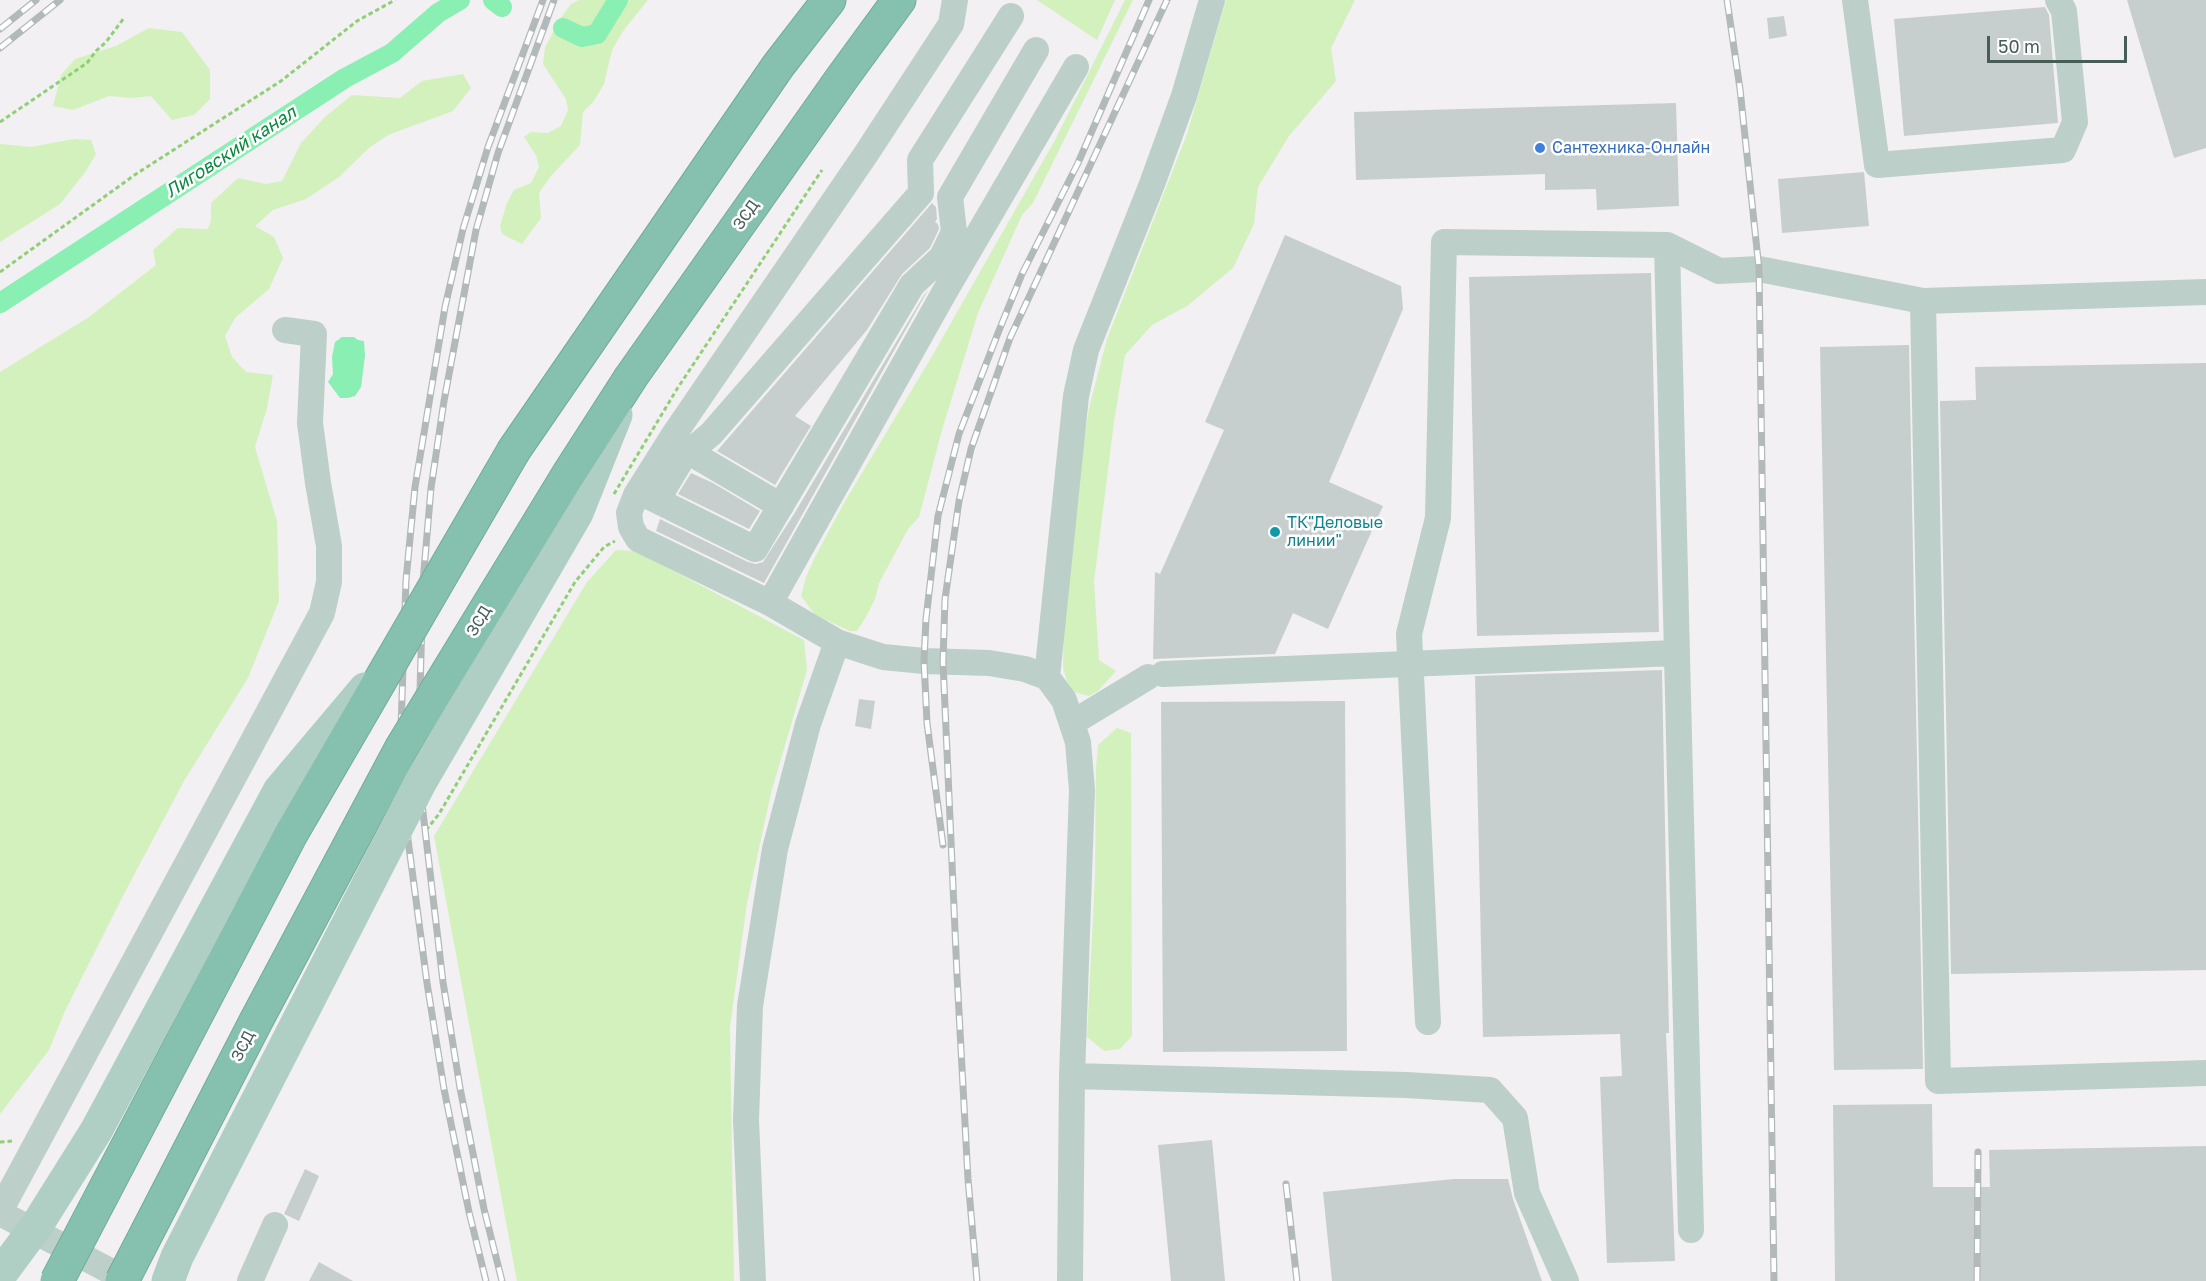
<!DOCTYPE html>
<html>
<head>
<meta charset="utf-8">
<style>
  body { margin:0 }
  #map { position:relative; width:2206px; height:1281px; overflow:hidden; background:#f2f0f2; font-family:"Golos Text",sans-serif }
  canvas { display:block }
  .scale { position:absolute; left:1987px; top:36px; width:140px; height:27px; box-sizing:border-box; border:3px solid #475e56; border-top:0; padding-left:8px; font-size:18px; line-height:21px; white-space:nowrap; color:#475e56; -webkit-text-stroke:4px #fff; paint-order:stroke }
</style>
</head>
<body>
<div id="map">
<canvas width="2206" height="1281"></canvas>
<div class="scale">50 m</div>
</div>
<script>
const g = document.querySelector('canvas').getContext('2d');
g.lineJoin = 'round';
function paint(path, color) { g.fillStyle = color; g.fill(path, 'evenodd'); }
const toPath = rows => new Path2D(rows.map(r => 'M' + r).join(''));
function strokePath(path, color, width, dash) { g.strokeStyle = color; g.lineWidth = width; g.lineCap = dash ? 'butt' : 'round'; g.setLineDash(dash || []); g.stroke(path); }
function write(font, color, halo, rows, align = 'center') {
  g.font = font + ' "Golos Text",sans-serif'; g.lineWidth = 5; g.setLineDash([]); g.textBaseline = 'middle'; g.strokeStyle = halo; g.fillStyle = color; for (const [text, x, y, turn = 0] of rows) {
    g.save(); g.translate(x, y); g.rotate((+turn || 0) * Math.PI / 180); g.textAlign = isNaN(turn) ? turn : align; if (halo) g.strokeText(text, 0, 0); g.fillText(text, 0, 0); g.restore();
  }
}
paint(toPath([
  [579,0,648,0,623,31,612,50,604,84,594,101,583,112,580,145,550,177,539,193,541,218,522,244,502,234,500,226,507,203,514,190,531,183,539,167,536,155,524,137,531,132,548,133,561,126,568,110,566,99,543,64,545,48,559,20,571,4],
  [1037,0,1115,0,1097,40],
  [1125,0,1133,0,1033,203,1022,215,978,313,942,430,919,517,908,529,879,583,875,599,866,617,857,631,850,631,815,615,801,596,806,577,815,557,844,503,931,358,1055,140],
  [1226,0,1355,0,1331,48,1336,81,1289,136,1258,187,1254,224,1233,268,1187,306,1152,325,1125,355,1114,422,1094,582,1099,660,1116,671,1098,691,1089,696,1070,691,1063,668,1064,619,1079,475,1089,408,1107,339,1187,134],
  [149,28,182,32,210,70,210,99,194,115,172,120,151,96,132,98,109,96,73,110,53,106,61,75,75,59,116,46],
  [463,74,471,88,453,111,388,135,369,148,339,177,306,199,273,210,255,226,274,237,283,258,269,289,235,318,225,336,232,357,246,372,273,375,267,408,255,447,277,521,279,601,248,678,184,781,126,890,65,1011,49,1050,0,1114,0,372,89,317,156,265,153,250,178,228,208,229,211,220,211,203,238,178,266,184,282,181,301,143,325,117,352,95,400,98,422,81],
  [74,139,91,140,96,154,86,171,60,204,0,242,0,144,31,147],
  [616,550,636,551,804,640,807,670,771,793,747,903,730,1027,734,1281,517,1281,434,836,587,582],
  [1117,728,1131,733,1132,1036,1120,1049,1104,1051,1087,1037,1095,875,1096,768,1098,745]
]), '#d3f1bd');
paint(toPath([
  [342,337,354,337,358,340,364,341,365,356,361,387,355,396,348,398,340,398,328,382,333,374,332,357,335,342]
]), '#89efb2');
strokePath(toPath([
  [493,0,502,7],
  [563,28,582,37,597,34,618,0],
  [0,303,345,78,392,53,438,13,460,0]
]), '#89efb2', 20);
paint(toPath([
  [2127,0,2206,0,2206,148,2174,158],
  [2045,7,2049,15,2058,123,1904,136,1894,19],
  [1784,16,1787,36,1769,39,1767,18],
  [1676,103,1679,206,1597,210,1596,189,1545,190,1545,174,1356,180,1354,112],
  [1864,172,1869,226,1782,233,1778,179],
  [932,203,936,207,937,219,935,222,938,224,939,229,930,248,902,274,867,330,795,416,811,426,775,485,717,451],
  [1285,235,1401,286,1403,309,1329,482,1383,506,1328,629,1293,613,1275,654,1153,659,1155,572,1160,574,1224,430,1205,422],
  [1651,273,1659,632,1477,636,1469,277],
  [928,290,764,583,656,531,660,519,748,562,756,564,763,562,794,514,924,295],
  [1909,345,1923,1069,1834,1070,1820,347],
  [2206,363,2206,970,1951,974,1940,401,1976,400,1975,367],
  [691,473,713,483,760,511,749,529,678,494],
  [1662,670,1669,1033,1666,1033,1675,1261,1607,1263,1600,1077,1622,1076,1620,1034,1483,1037,1475,676],
  [859,699,875,701,871,729,855,726],
  [1345,701,1347,1051,1163,1052,1161,702],
  [1932,1104,1933,1187,1990,1187,1989,1150,2206,1146,2206,1281,1835,1281,1833,1105],
  [1212,1140,1225,1281,1171,1281,1158,1145],
  [305,1169,319,1176,299,1221,284,1214],
  [1454,1179,1508,1179,1513,1199,1542,1281,1332,1281,1323,1192],
  [319,1262,353,1281,309,1281]
]), '#c7cfce');
const highway = toPath([
  [631,377,842,78,899,0],
  [514,450,778,66,829,0]
]);
strokePath(highway, '#71ac9b', 35);
strokePath(toPath([
  [0,122,87,63,96,51,106,42,124,18],
  [0,272,136,174,281,81,357,21,395,0],
  [426,830,439,814,575,582,604,547,615,541],
  [0,1142,13,1141]
]), '#8fd074', 3, [4.5, 3]);
strokePath(toPath([
  [955,0,951,24,866,154,675,433,636,495,629,513,631,527,638,539,770,603,837,642,883,657,924,661,989,663,1025,669,1047,677,1064,700,1078,742,1082,790,1072,1076,1070,1281],
  [1855,0,1877,165,2063,150,2075,122,2064,11,2058,0],
  [1667,245,1691,1230],
  [1923,301,2206,292],
  [689,452,781,506],
  [636,495,650,497,755,549,912,285,942,257,954,232,950,197,1036,50],
  [657,500,683,457,711,434,921,193,920,160,1011,16],
  [770,603,944,293,1076,67],
  [1163,674,1676,653],
  [1047,677,1076,396,1086,350,1152,184,1184,96,1212,0],
  [1072,723,1148,677],
  [1428,1022,1409,634,1438,518,1444,242,1667,245,1719,271,1759,269,1923,301,1938,1081,2206,1073],
  [1072,1076,1406,1085,1490,1090,1515,1118,1527,1193,1566,1281],
  [0,1211,322,613,329,582,329,546,318,483,310,423,314,334,285,330],
  [0,1213,129,1281],
  [250,1281,275,1225],
  [753,1281,746,1120,750,1006,775,849,808,724,837,642]
]), '#bdcfc9', 26);
strokePath(highway, '#86c0af', 33);
const rail = toPath([
  [1727,0,1740,89,1759,269,1774,1281],
  [0,29,36,0],
  [0,48,60,0],
  [943,845,927,723,924,661,926,619,938,516,959,434,998,333,1022,274,1078,163,1149,0],
  [1286,1184,1297,1281],
  [486,1281,469,1212,444,1089,427,983,405,817,401,728,406,580,415,487,445,307,463,229,488,147,543,0],
  [502,1281,484,1209,460,1088,443,982,422,804,419,727,423,582,431,488,444,401,476,230,498,153,554,0],
  [977,1281,968,1179,957,975,943,662,945,599,959,501,971,449,1010,338,1167,0],
  [1977,1281,1978,1152]
]);
strokePath(rail, '#b2bab9', 7);
strokePath(rail, '#fff', 4.5, [14]);
const highwayBridge = toPath([
  [57,1281,291,834,514,450],
  [122,1281,256,1021,402,747,568,475,631,377]
]);
strokePath(highwayBridge, '#71ac9b', 35, []);
strokePath(toPath([
  [614,494,677,389,822,170]
]), '#8fd074', 3, [4.5, 3]);
strokePath(toPath([
  [0,1275,37,1225,96,1131,279,791,365,689],
  [168,1281,177,1257,420,783,577,513,616,415]
]), '#afcfc5', 33);
strokePath(highwayBridge, '#86c0af', 33);
for (const [x, y, r, color] of [
  [1540,148,6,"#3f7fe0"],
  [1275,532,6,"#0f9aa8"]
]) { const dot = new Path2D(); dot.arc(x, y, r, 0, 2 * Math.PI); g.fillStyle = color; g.fill(dot); strokePath(dot, '#fff', 2); }
write('16px', '#366cbe', '#fff', [
  ["Сантехника-Онлайн",1552,148]
], 'left');
write('16px', '#475e56', '#fff', [
  ["ЗСД",746,215,-55],
  ["ЗСД",479,621,-59],
  ["ЗСД",243,1046,-63]
]);
write('16px', '#0d838f', '#fff', [
  ["ТК\"Деловые",1287,523],
  ["линии\"",1287,541]
], 'left');
write('italic 18px', '#0a883d', '#fff', [
  ["Лиговский канал",231,152,-33]
]);
</script>
</body>
</html>
